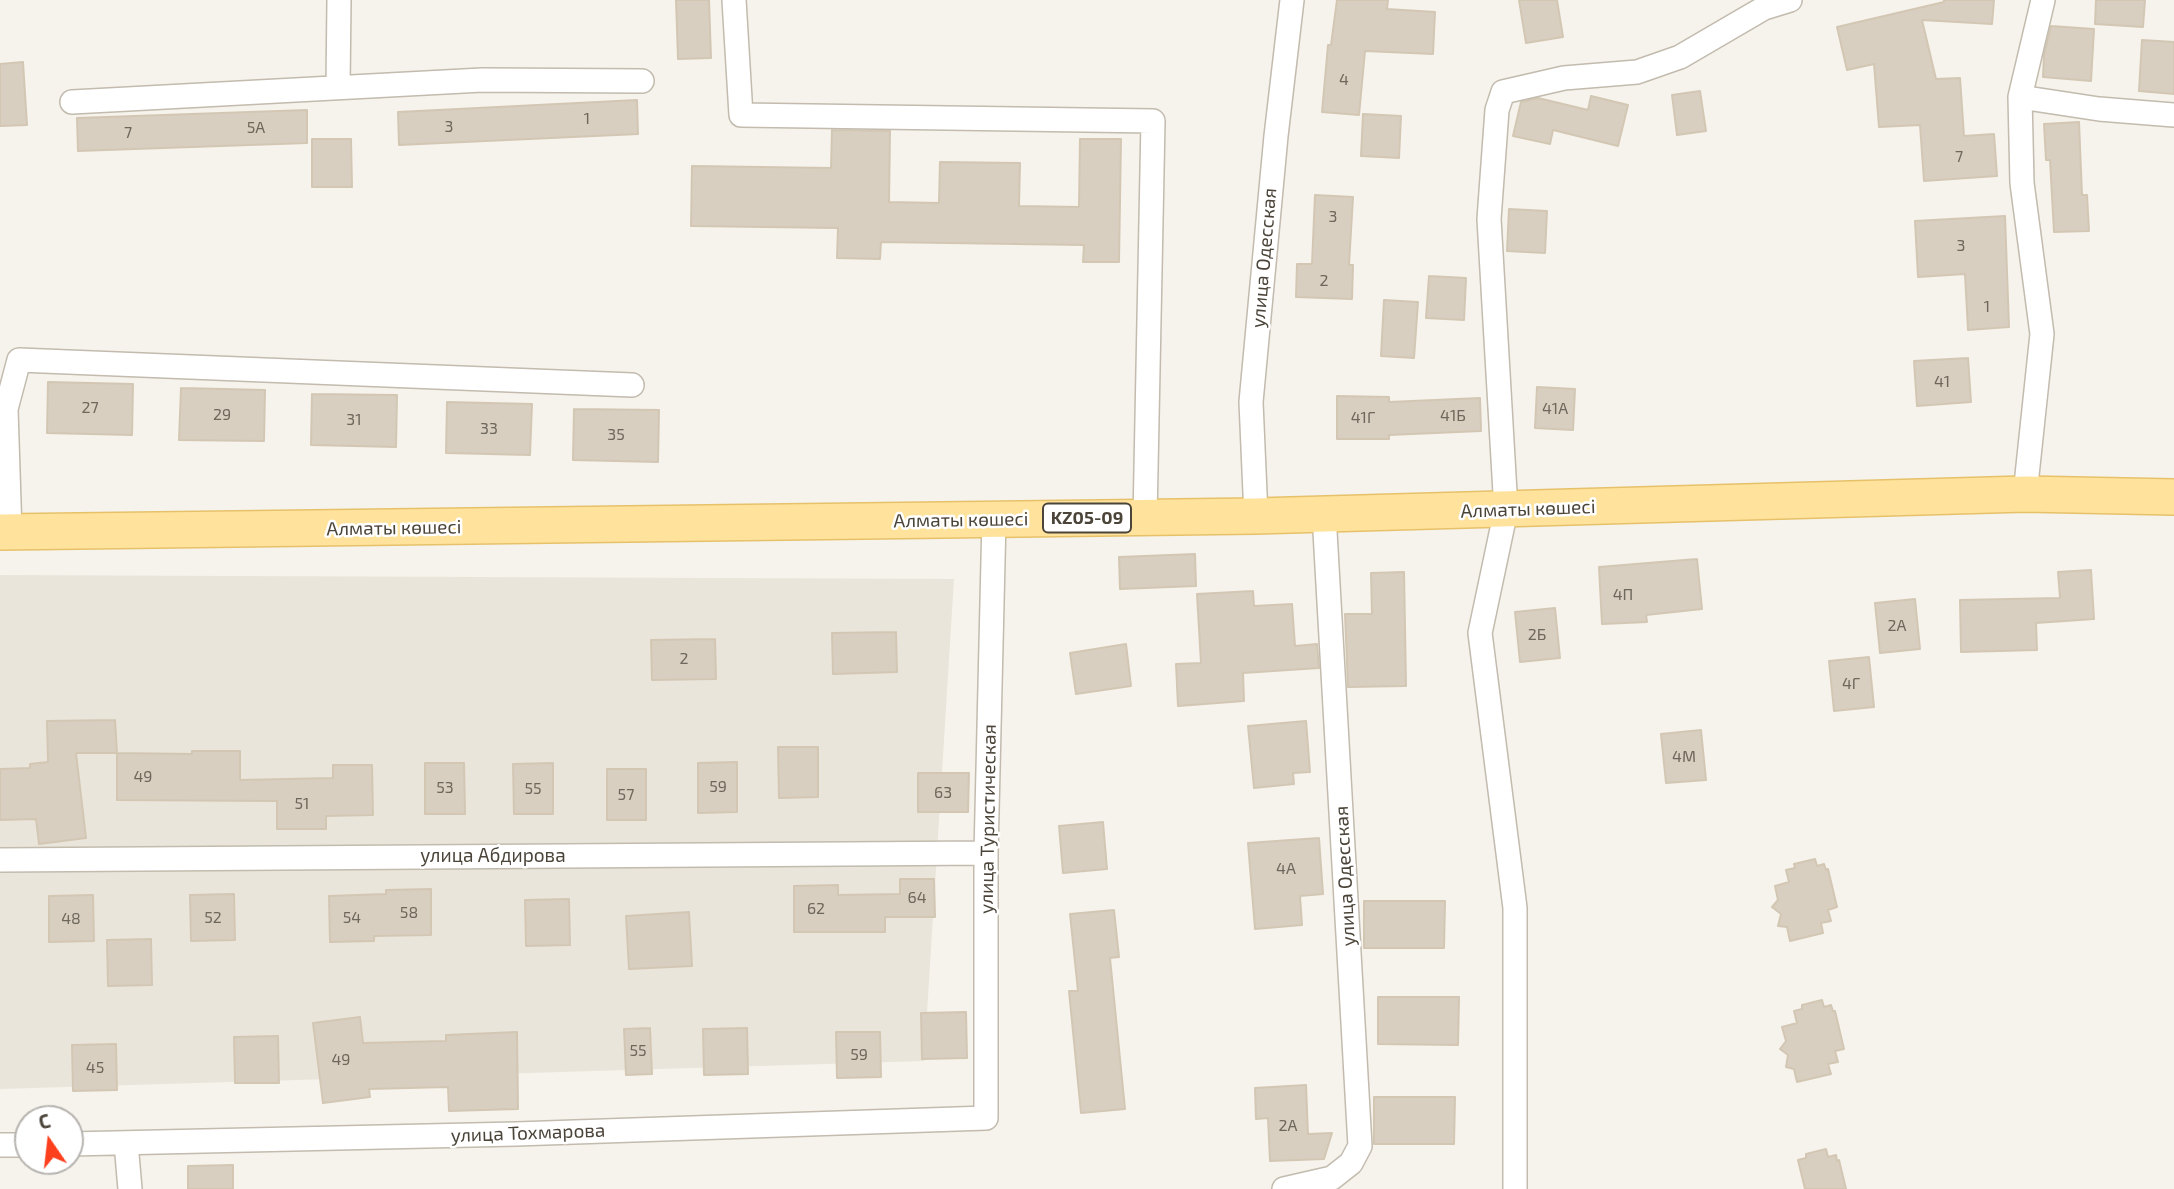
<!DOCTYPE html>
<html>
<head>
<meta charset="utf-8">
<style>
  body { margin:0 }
  #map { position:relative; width:2174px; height:1189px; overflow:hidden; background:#f6f3ec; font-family:"Exo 2",sans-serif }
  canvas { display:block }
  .north { position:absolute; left:14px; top:1105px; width:70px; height:70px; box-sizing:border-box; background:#fff; border:2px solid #b7b4b0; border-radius:50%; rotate:346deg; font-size:19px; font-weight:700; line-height:28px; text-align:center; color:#4b4439 }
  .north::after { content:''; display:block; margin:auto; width:24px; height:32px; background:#fc3f1d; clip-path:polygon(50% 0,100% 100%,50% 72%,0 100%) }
</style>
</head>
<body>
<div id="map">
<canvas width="2174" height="1189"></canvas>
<div class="north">С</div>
</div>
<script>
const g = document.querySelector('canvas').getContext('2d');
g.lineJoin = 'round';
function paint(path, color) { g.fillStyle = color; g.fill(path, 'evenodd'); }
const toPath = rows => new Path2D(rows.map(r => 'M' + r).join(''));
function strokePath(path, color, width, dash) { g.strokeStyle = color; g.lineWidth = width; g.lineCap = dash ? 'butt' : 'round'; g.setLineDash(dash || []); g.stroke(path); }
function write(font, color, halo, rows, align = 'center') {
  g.font = font + ' "Exo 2",sans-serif'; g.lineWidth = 5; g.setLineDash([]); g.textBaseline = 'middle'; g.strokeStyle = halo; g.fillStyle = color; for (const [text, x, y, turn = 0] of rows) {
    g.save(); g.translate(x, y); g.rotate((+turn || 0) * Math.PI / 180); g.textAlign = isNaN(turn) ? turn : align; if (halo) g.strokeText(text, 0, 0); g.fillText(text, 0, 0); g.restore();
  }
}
paint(toPath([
  [0,575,954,579,924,1061,0,1089]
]), '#eae5da');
const building = toPath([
  [676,0,709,0,711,58,678,59,676,0],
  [1337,0,1388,0,1387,9,1435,12,1433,54,1365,51,1359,115,1322,112,1328,45,1331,45,1337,0],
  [1519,0,1557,0,1563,37,1526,43,1519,0],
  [1944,0,1994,0,1992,24,1922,20,1936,79,1960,78,1964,136,1994,134,1997,176,1924,181,1920,125,1879,127,1874,64,1847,70,1837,27,1944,2,1944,0],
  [2096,0,2145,0,2143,27,2095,24,2096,0],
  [2051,26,2094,29,2091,81,2043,77,2044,55,2051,26],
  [2142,40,2174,42,2174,94,2139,91,2142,40],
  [23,62,27,125,0,126,0,64,23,62],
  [1700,91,1706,131,1677,135,1672,95,1700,91],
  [1591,96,1628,105,1618,146,1553,130,1550,144,1513,136,1521,102,1538,98,1588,110,1591,96],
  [637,100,638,134,399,145,398,112,637,100],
  [307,110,307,143,78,151,77,118,307,110],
  [1363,114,1401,116,1399,158,1361,156,1363,114],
  [2079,122,2082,195,2087,195,2089,231,2054,232,2050,160,2046,160,2044,124,2079,122],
  [832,130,890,131,889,202,939,203,940,162,1020,163,1019,206,1079,207,1080,139,1121,139,1119,262,1083,262,1084,245,881,242,880,259,837,258,838,228,691,226,692,166,831,168,832,130],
  [312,139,351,139,352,187,312,187,312,139],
  [1315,195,1353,197,1349,265,1353,265,1352,299,1296,297,1297,264,1312,264,1315,195],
  [1509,209,1547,211,1545,253,1507,251,1509,209],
  [2005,216,2009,327,1968,330,1965,274,1918,277,1915,221,2005,216],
  [1429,276,1466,278,1464,320,1426,318,1429,276],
  [1384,300,1418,302,1414,358,1381,356,1384,300],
  [1968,358,1971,402,1917,406,1914,361,1968,358],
  [48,382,133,384,132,435,47,433,48,382],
  [1537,387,1575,389,1573,430,1535,428,1537,387],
  [181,388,265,390,264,441,179,440,181,388],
  [312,394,397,395,396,447,311,445,312,394],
  [1337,396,1389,397,1389,402,1480,398,1481,431,1389,435,1389,439,1337,439,1337,396],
  [447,402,532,404,530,455,446,453,447,402],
  [574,409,659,410,658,462,573,460,574,409],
  [1195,554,1196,586,1120,589,1119,557,1195,554],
  [1697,559,1702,609,1646,615,1647,622,1602,624,1599,567,1697,559],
  [2091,570,2094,619,2036,623,2037,650,1961,652,1960,600,2060,598,2058,572,2091,570],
  [1404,572,1406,686,1348,687,1345,614,1372,614,1371,573,1404,572],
  [1253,591,1254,606,1292,604,1295,646,1317,644,1319,668,1243,673,1244,701,1178,706,1176,664,1201,663,1197,594,1253,591],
  [1915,599,1920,649,1880,653,1875,603,1915,599],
  [1555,608,1560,658,1520,662,1515,612,1555,608],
  [896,632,897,672,833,674,832,633,896,632],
  [715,639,716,679,652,680,651,640,715,639],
  [1126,644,1131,686,1076,694,1070,653,1126,644],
  [1869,657,1874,707,1834,711,1829,661,1869,657],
  [115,720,117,753,76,753,86,838,39,844,36,819,0,820,0,769,30,768,30,764,48,762,47,721,115,720],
  [1306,721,1310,772,1293,773,1294,784,1254,788,1248,726,1306,721],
  [1701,730,1706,780,1666,783,1661,734,1701,730],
  [778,747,818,747,818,797,779,798,778,747],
  [192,751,240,751,240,780,333,778,333,765,372,765,373,815,326,816,326,829,277,829,277,801,117,800,117,753,192,754,192,751],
  [737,762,737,812,698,813,698,763,737,762],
  [425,763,464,763,465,814,425,814,425,763],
  [553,763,553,814,514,814,513,764,553,763],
  [607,769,646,769,646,820,607,820,607,769],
  [918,773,969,773,968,812,918,812,918,773],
  [1103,822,1107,869,1063,873,1059,826,1103,822],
  [1319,838,1323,894,1300,896,1302,925,1255,929,1248,843,1319,838],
  [1815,859,1817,866,1824,864,1826,870,1828,869,1837,907,1828,910,1831,921,1821,923,1823,933,1790,941,1787,927,1778,926,1781,914,1772,907,1778,900,1775,886,1789,882,1786,870,1795,868,1794,864,1815,859],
  [900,879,934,879,935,917,885,917,885,932,794,932,794,886,838,885,838,895,900,894,900,879],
  [431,889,431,935,374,936,374,941,330,942,329,896,386,894,386,890,431,889],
  [234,894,235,940,191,941,190,895,234,894],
  [93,895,94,941,49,942,49,896,93,895],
  [569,899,570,945,526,946,525,900,569,899],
  [1364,901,1445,901,1444,948,1364,948,1364,901],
  [1114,910,1119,957,1110,958,1125,1109,1081,1113,1069,991,1078,991,1070,914,1114,910],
  [689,912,692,966,629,969,626,916,689,912],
  [151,939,152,985,108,986,107,940,151,939],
  [1378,997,1459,997,1458,1045,1378,1044,1378,997],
  [1822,1000,1824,1007,1831,1005,1833,1011,1835,1011,1844,1049,1835,1051,1838,1062,1828,1064,1831,1074,1797,1082,1794,1069,1786,1067,1788,1055,1780,1049,1786,1041,1782,1027,1797,1023,1794,1011,1802,1009,1802,1005,1822,1000],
  [966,1012,967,1058,922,1059,921,1013,966,1012],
  [360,1017,363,1043,446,1041,446,1035,517,1032,518,1109,449,1111,448,1087,369,1089,370,1097,323,1103,313,1023,360,1017],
  [650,1028,652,1074,626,1075,624,1029,650,1028],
  [747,1028,748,1074,704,1075,703,1029,747,1028],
  [836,1032,880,1032,881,1077,837,1078,836,1032],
  [278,1036,279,1083,235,1083,234,1037,278,1036],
  [116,1044,117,1090,73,1091,72,1045,116,1044],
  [1306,1085,1308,1134,1332,1133,1324,1159,1270,1161,1268,1118,1256,1119,1255,1088,1306,1085],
  [1374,1097,1455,1097,1454,1144,1374,1144,1374,1097],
  [1826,1149,1828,1157,1836,1155,1837,1161,1839,1160,1846,1189,1805,1189,1798,1160,1806,1158,1806,1154,1826,1149],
  [233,1165,233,1189,188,1189,188,1166,233,1165]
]);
paint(building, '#d8cfc1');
strokePath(building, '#d3c7b4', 2);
const street = toPath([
  [734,0,741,115,1153,121,1145,518],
  [338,87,339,0],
  [2020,97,2099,109,2174,115],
  [72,102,482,80,642,81],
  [2025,494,2042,334,2022,183,2020,97,2043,0],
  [1256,516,1251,402,1276,136,1292,0],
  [10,533,6,409,19,360,632,385],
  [0,860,986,853],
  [126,1143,130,1189],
  [70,1144,516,1134,986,1118,986,853,994,519],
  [0,1145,28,1145],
  [1284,1189,1332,1178,1351,1163,1360,1146,1324,514],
  [1515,1189,1515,908,1480,633,1506,510,1489,219,1497,110,1503,92,1564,78,1637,72,1680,57,1764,8,1790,0]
]);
const primary = toPath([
  [0,532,1256,516,2025,494,2174,497]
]);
strokePath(street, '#c2bbae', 26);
strokePath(primary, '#e6c16a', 38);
strokePath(street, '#fff', 23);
strokePath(primary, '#ffe39c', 35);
write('16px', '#6e675b', null, [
  ["4",1344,80],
  ["1",587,119],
  ["3",449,127],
  ["5А",256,128],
  ["7",128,133],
  ["7",1959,157],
  ["3",1333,217],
  ["3",1961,246],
  ["2",1324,281],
  ["1",1987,307],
  ["41",1942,382],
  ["27",90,408],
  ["41А",1555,409],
  ["29",222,415],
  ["41Б",1453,416],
  ["41Г",1363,418],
  ["31",354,420],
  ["33",489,429],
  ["35",616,435],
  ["4П",1623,595],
  ["2А",1897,626],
  ["2Б",1537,635],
  ["2",684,659],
  ["4Г",1851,684],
  ["4М",1684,757],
  ["49",143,777],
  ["59",718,787],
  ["53",445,788],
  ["55",533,789],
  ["63",943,793],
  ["57",626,795],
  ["51",302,804],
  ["4А",1286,869],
  ["64",917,898],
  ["62",816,909],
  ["58",409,913],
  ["52",213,918],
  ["54",352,918],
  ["48",71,919],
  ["55",638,1051],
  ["59",859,1055],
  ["49",341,1060],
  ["45",95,1068],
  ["2А",1288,1126]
]);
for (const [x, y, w] of [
  [1087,518,88]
]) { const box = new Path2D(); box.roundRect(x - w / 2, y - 14.5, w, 29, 5); g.fillStyle = '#fff'; g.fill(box); strokePath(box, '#4b4439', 2); }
write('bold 18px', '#4b4439', null, [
  ["KZ05-09",1087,518]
]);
write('19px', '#4b4439', '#fff', [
  ["улица Одесская",1264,258,-85],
  ["Алматы көшесі",1528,509,-2],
  ["Алматы көшесі",961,520,-1],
  ["Алматы көшесі",394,528,-1],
  ["улица Туристическая",988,819,-89],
  ["улица Абдирова",493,856],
  ["улица Одесская",1345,876,-93],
  ["улица Тохмарова",528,1133,-2]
]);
</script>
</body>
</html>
